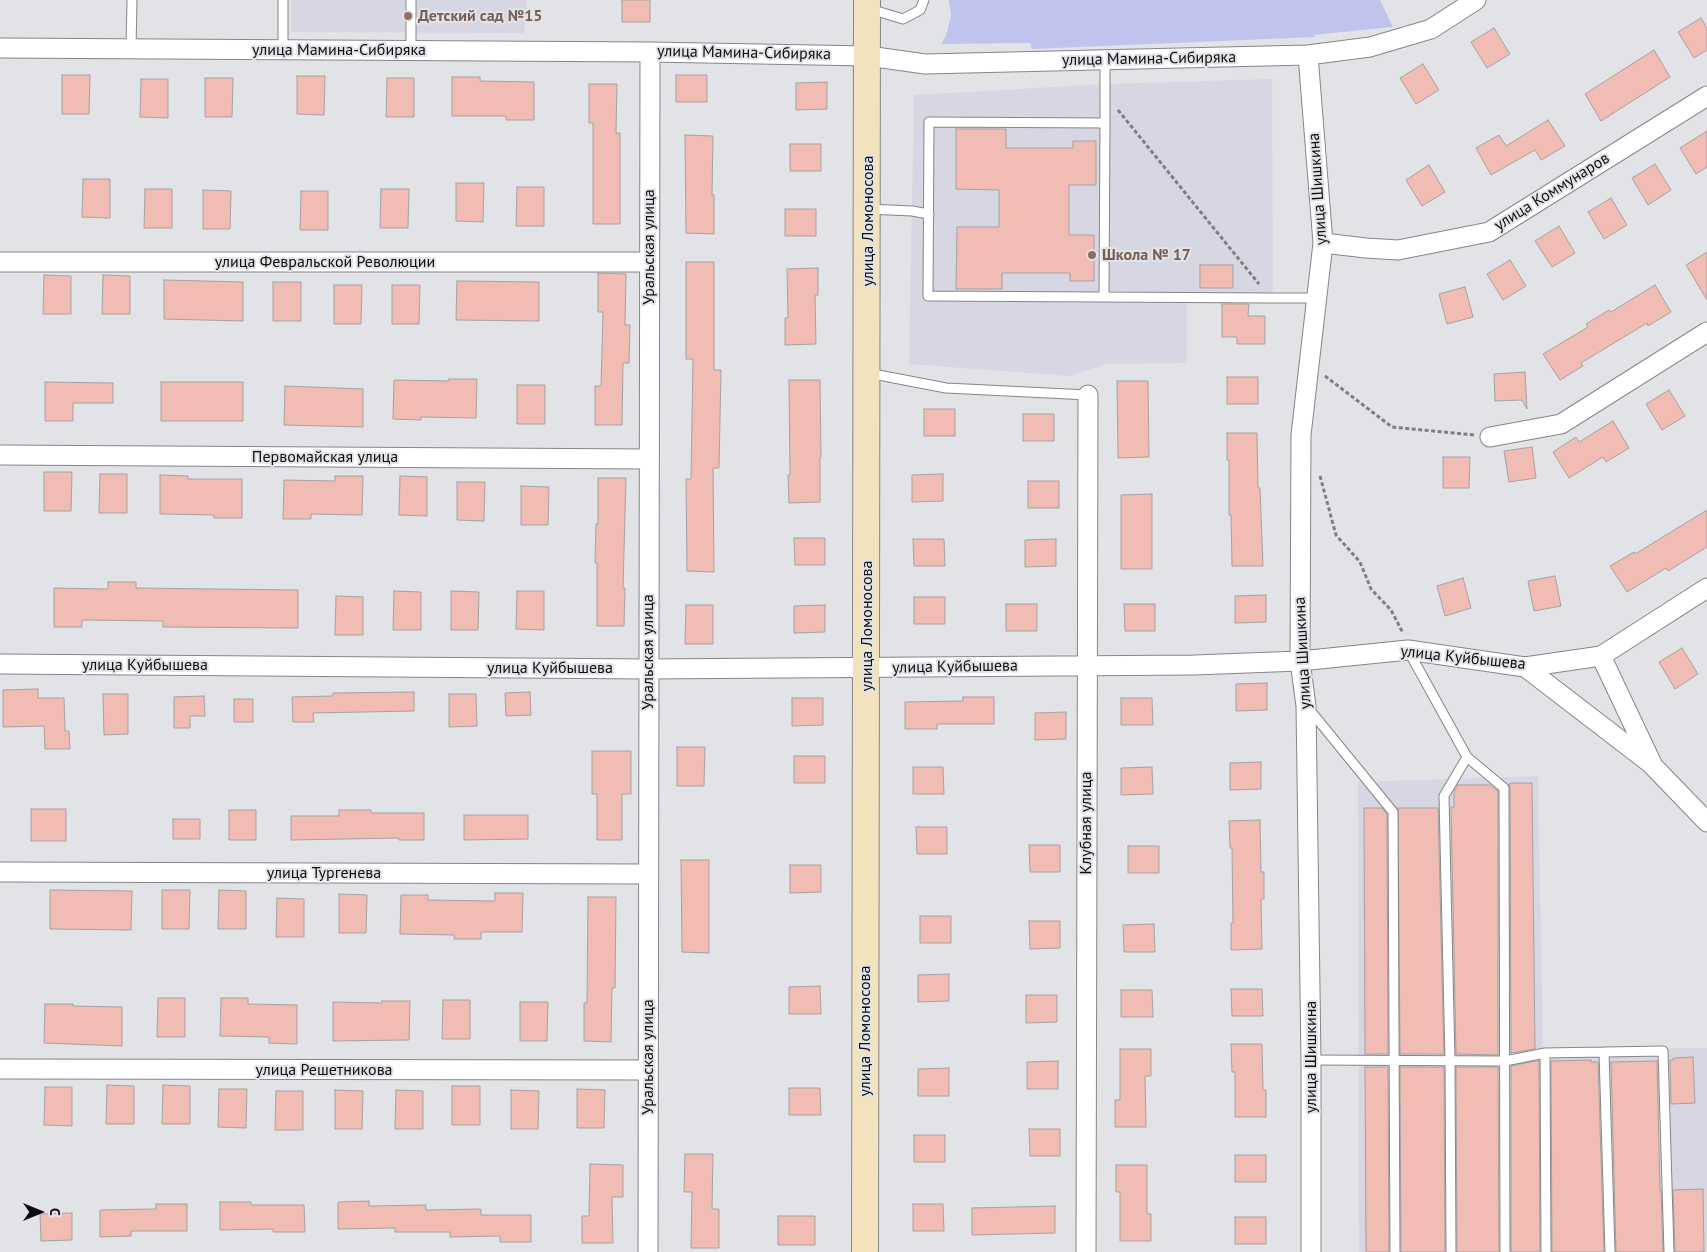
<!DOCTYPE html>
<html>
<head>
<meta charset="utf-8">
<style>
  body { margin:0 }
  #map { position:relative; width:1707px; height:1252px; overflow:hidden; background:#e2e3e7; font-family:"PT Sans",sans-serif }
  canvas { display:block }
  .north { position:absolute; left:15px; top:1187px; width:50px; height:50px; -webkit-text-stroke:4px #e2e3e7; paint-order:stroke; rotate:90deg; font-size:14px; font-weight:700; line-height:20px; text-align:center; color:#0d0e0f }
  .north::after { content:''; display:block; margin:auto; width:18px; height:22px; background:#0d0e0f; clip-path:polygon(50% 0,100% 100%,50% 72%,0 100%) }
</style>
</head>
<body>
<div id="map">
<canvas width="1707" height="1252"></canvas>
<div class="north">С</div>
</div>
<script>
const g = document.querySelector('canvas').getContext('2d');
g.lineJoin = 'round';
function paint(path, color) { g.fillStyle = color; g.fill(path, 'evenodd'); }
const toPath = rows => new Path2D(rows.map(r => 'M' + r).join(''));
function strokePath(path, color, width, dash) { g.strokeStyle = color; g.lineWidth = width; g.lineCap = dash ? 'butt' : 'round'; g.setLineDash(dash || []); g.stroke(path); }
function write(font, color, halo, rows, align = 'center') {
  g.font = font + ' "PT Sans",sans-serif'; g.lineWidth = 4; g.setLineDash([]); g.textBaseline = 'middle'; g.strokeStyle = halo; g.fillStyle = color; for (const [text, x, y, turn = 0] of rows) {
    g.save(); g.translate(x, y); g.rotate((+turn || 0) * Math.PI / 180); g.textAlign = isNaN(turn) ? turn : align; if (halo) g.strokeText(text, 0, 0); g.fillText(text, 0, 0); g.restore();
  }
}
paint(toPath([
  [291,0,527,0,524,33,291,32],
  [1272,79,1273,302,1187,303,1187,363,1106,364,1069,376,909,364,914,95,1105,84],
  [1538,776,1543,1049,1707,1048,1707,1252,1359,1252,1358,782]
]), '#d6d7e3');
paint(toPath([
  [949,0,1380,0,1393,27,1313,35,1316,37,1032,49,1030,43,941,44,946,36,951,16]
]), '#c0c4ed');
const building = toPath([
  [622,0,650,0,650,22,622,22,622,0],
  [1701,18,1707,28,1707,50,1694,58,1678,32,1701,18],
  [1494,28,1510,54,1487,68,1471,42,1494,28],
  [1654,50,1670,77,1601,121,1585,94,1654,50],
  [1423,64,1439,90,1416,104,1400,78,1423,64],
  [62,75,90,75,89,114,62,114,62,75],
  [676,75,707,75,707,102,676,102,676,75],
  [297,76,325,76,324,115,297,114,297,76],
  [452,77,480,77,480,81,534,82,534,120,506,120,506,116,452,116,452,77],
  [205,78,233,78,232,117,205,117,205,78],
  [387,78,414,78,414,117,386,117,387,78],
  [141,79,168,79,168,118,140,117,141,79],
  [827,82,827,109,796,110,796,83,827,82],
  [589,84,617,84,616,133,620,133,620,224,593,224,593,123,589,123,589,84],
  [1548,120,1565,146,1541,160,1535,150,1491,175,1476,148,1499,135,1506,146,1548,120],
  [956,129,1006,129,1006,148,1073,148,1073,141,1096,141,1096,185,1069,185,1069,235,1094,235,1094,281,1070,281,1070,273,1002,273,1002,289,956,289,957,227,999,227,999,190,956,189,956,129],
  [1707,131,1707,167,1696,174,1680,148,1707,131],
  [685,135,713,136,712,195,714,195,714,234,686,233,685,135],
  [790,144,821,144,821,171,790,171,790,144],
  [1655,164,1671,190,1648,205,1632,178,1655,164],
  [1429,165,1445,192,1422,206,1406,180,1429,165],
  [83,179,110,179,110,218,82,217,83,179],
  [456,183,484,183,483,222,456,221,456,183],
  [517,187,544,187,544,226,516,226,517,187],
  [145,189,172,189,172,228,144,228,145,189],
  [381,189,409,189,408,228,380,228,381,189],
  [203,190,231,191,230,229,203,229,203,190],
  [301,191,328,191,328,230,300,230,301,191],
  [1611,198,1627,225,1604,239,1588,212,1611,198],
  [785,209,816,209,816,236,785,236,785,209],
  [1559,226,1575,253,1552,267,1535,241,1559,226],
  [1707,252,1707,300,1686,265,1707,252],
  [1510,260,1526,286,1503,300,1487,274,1510,260],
  [686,262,714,262,714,370,721,370,719,468,713,468,714,572,687,571,686,479,691,479,693,359,686,359,686,262],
  [1200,265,1233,265,1233,288,1200,288,1200,265],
  [818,268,818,295,815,295,816,344,785,345,785,318,788,318,787,269,818,268],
  [598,273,626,274,625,325,630,325,629,363,623,363,622,425,595,425,595,386,601,386,603,312,598,312,598,273],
  [44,275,71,276,71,314,43,314,44,275],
  [103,275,130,276,130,314,102,314,103,275],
  [164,280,243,282,243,321,164,319,164,280],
  [457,281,539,282,539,321,456,320,457,281],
  [273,282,301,282,301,321,273,321,273,282],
  [334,285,362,285,361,324,334,324,334,285],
  [392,285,420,285,419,324,392,324,392,285],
  [1655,285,1671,312,1648,326,1647,323,1581,363,1583,366,1560,380,1543,354,1588,327,1586,324,1609,310,1611,312,1655,285],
  [1465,287,1473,317,1447,324,1439,294,1465,287],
  [1222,304,1249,304,1248,316,1265,316,1265,344,1237,344,1237,337,1222,337,1222,304],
  [1525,372,1527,409,1522,400,1495,401,1494,374,1525,372],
  [1227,377,1258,377,1258,404,1227,404,1227,377],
  [449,379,477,379,476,418,421,417,421,420,393,419,394,380,449,381,449,379],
  [789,380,820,380,821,457,820,457,820,502,789,503,788,475,790,475,789,380],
  [1117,381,1148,381,1149,457,1118,458,1117,381],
  [45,382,113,383,113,403,73,403,73,421,45,421,45,382],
  [161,382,243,382,243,421,161,421,161,382],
  [517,385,545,385,545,424,517,424,517,385],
  [285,386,363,389,363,427,284,425,285,386],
  [1669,390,1685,416,1662,430,1646,404,1669,390],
  [924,409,955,409,955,436,924,436,924,409],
  [1023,414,1054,414,1054,441,1023,441,1023,414],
  [1613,421,1629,448,1606,462,1603,457,1569,478,1553,452,1576,437,1579,442,1613,421],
  [1227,433,1257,433,1258,488,1260,488,1263,566,1232,566,1231,515,1229,515,1229,460,1227,460,1227,433],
  [1532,447,1536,478,1509,482,1504,451,1532,447],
  [1443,457,1470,457,1469,488,1443,488,1443,457],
  [44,472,72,472,71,511,44,511,44,472],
  [100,474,127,474,127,513,99,513,100,474],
  [943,474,943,501,912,502,912,475,943,474],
  [160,475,188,476,188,479,242,479,242,518,214,518,214,515,160,514,160,475],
  [335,476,363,476,362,515,311,514,311,519,283,519,284,480,335,481,335,476],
  [400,476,427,477,427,516,399,515,400,476],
  [598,478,626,478,623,588,625,588,624,626,597,626,597,563,595,563,596,524,598,524,598,478],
  [1028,481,1059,481,1059,508,1028,508,1028,481],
  [457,482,485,482,484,521,457,520,457,482],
  [521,486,549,487,548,525,521,525,521,486],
  [1152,494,1152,569,1121,569,1121,495,1152,494],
  [1707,510,1707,547,1668,571,1666,568,1627,592,1610,566,1634,552,1635,554,1707,510],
  [794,538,825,538,825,565,795,565,794,538],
  [913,539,944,539,945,566,914,566,913,539],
  [1056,539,1056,566,1025,567,1025,540,1056,539],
  [1555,576,1561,606,1534,611,1528,581,1555,576],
  [1463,578,1471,608,1445,616,1437,586,1463,578],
  [108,582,136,582,136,588,298,590,298,628,163,627,163,621,82,620,82,627,54,627,54,588,108,589,108,582],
  [394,591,421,592,421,630,393,630,394,591],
  [451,591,479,592,478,630,451,630,451,591],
  [517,591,544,591,544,630,516,629,517,591],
  [1266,595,1266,622,1235,623,1235,596,1266,595],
  [336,596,363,597,363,635,335,635,336,596],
  [914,597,945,597,945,624,914,624,914,597],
  [1006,604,1037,604,1037,631,1006,631,1006,604],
  [1124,604,1155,604,1155,631,1125,631,1124,604],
  [686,605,713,605,713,644,685,644,686,605],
  [825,605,825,632,794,633,794,606,825,605],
  [1682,648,1698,674,1675,689,1659,662,1682,648],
  [1267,683,1267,710,1236,711,1236,684,1267,683],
  [38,689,38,698,64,698,65,731,69,731,70,749,45,749,44,726,3,727,3,690,38,689],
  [414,692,414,711,313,713,314,722,293,722,292,697,333,696,333,693,414,692],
  [530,692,531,715,506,716,505,693,530,692],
  [103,694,128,694,128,734,104,735,103,694],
  [449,694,476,694,477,726,449,727,449,694],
  [204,696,205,716,190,716,190,728,174,728,174,697,204,696],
  [963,697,994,697,994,724,937,724,937,729,905,729,905,702,963,701,963,697],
  [792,698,823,698,823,725,792,726,792,698],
  [1121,698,1152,698,1153,725,1121,725,1121,698],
  [234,699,253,699,253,722,234,722,234,699],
  [1066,712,1066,739,1035,740,1035,713,1066,712],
  [677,747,705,747,704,786,677,786,677,747],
  [592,751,631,751,631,794,622,794,622,840,597,840,597,794,592,794,592,751],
  [794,756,825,756,825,783,794,783,794,756],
  [1261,762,1261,789,1230,790,1230,763,1261,762],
  [913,767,943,767,944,794,913,794,913,767],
  [1152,767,1153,794,1121,795,1121,768,1152,767],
  [1513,783,1532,783,1535,1049,1511,1053,1510,788,1509,784,1513,783],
  [1458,785,1490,785,1498,791,1498,1055,1456,1054,1451,807,1454,807,1454,792,1458,785],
  [1364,808,1382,808,1387,814,1388,1054,1365,1054,1364,808],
  [1398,808,1438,808,1444,1054,1400,1054,1398,808],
  [31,809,66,809,66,841,31,841,31,809],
  [229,810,256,810,256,840,229,840,229,810],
  [339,810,371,810,371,813,424,813,424,840,399,840,399,838,291,840,291,816,339,816,339,810],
  [464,815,528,815,528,839,464,840,464,815],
  [173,819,200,819,200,839,173,839,173,819],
  [1260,820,1261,872,1264,872,1264,899,1261,899,1262,949,1231,950,1231,923,1233,923,1232,848,1230,848,1229,821,1260,820],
  [916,827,947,827,947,854,917,854,916,827],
  [1029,845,1060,845,1060,872,1030,872,1029,845],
  [1128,846,1159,846,1159,873,1128,873,1128,846],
  [681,860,709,860,709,953,682,952,681,860],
  [790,865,821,865,821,892,790,893,790,865],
  [50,890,132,891,131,930,50,929,50,890],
  [162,890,190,890,189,929,162,929,162,890],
  [219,890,246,891,246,929,218,929,219,890],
  [495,893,523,893,522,932,481,932,481,939,454,939,454,935,400,934,401,895,428,895,428,900,495,901,495,893],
  [339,894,367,895,366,933,339,933,339,894],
  [588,897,616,897,615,988,612,988,611,1042,584,1041,584,1003,587,1003,588,897],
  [277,898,304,899,304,937,276,937,277,898],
  [920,916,951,916,951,943,920,943,920,916],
  [1029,921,1060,921,1060,948,1030,949,1029,921],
  [1154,924,1155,952,1124,952,1123,925,1154,924],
  [949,974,949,1001,918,1002,918,975,949,974],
  [820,986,821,1014,789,1014,789,987,820,986],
  [1231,989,1262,989,1263,1016,1232,1016,1231,989],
  [1121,990,1152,990,1153,1017,1121,1017,1121,990],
  [1026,995,1057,995,1057,1022,1026,1023,1026,995],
  [158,998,185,998,185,1037,157,1037,158,998],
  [221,998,248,998,248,1004,297,1005,297,1044,269,1043,269,1037,220,1036,221,998],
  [443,1000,470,1000,470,1039,442,1039,443,1000],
  [382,1001,410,1001,409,1040,333,1041,333,1002,382,1003,382,1001],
  [520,1002,548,1002,547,1041,520,1041,520,1002],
  [45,1004,73,1004,73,1006,122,1007,122,1046,44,1043,45,1004],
  [1231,1044,1262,1044,1263,1090,1266,1090,1266,1117,1235,1117,1235,1072,1232,1072,1231,1044],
  [1120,1049,1151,1049,1151,1076,1145,1076,1146,1127,1115,1127,1115,1100,1120,1100,1120,1049],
  [1693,1057,1695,1103,1671,1104,1670,1060,1673,1060,1673,1058,1693,1057],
  [1591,1060,1591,1062,1598,1062,1604,1252,1552,1252,1551,1061,1591,1060],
  [1058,1061,1058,1089,1027,1089,1027,1062,1058,1061],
  [1535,1061,1539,1061,1540,1252,1511,1252,1511,1066,1535,1061],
  [1657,1061,1660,1190,1661,1190,1663,1252,1616,1252,1611,1062,1657,1061],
  [1365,1067,1388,1067,1389,1252,1366,1252,1365,1067],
  [1400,1067,1444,1067,1445,1252,1401,1252,1400,1067],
  [1456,1067,1498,1067,1499,1252,1457,1252,1456,1067],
  [949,1068,949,1096,918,1096,918,1069,949,1068],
  [107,1085,134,1086,134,1124,106,1124,107,1085],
  [163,1085,190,1086,190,1124,162,1124,163,1085],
  [452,1086,480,1086,480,1125,452,1125,452,1086],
  [45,1087,72,1087,72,1126,44,1125,45,1087],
  [789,1088,820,1088,821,1115,789,1115,789,1088],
  [219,1089,247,1089,246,1128,218,1127,219,1089],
  [577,1089,605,1090,604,1128,577,1128,577,1089],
  [335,1090,363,1091,362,1129,335,1129,335,1090],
  [396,1090,423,1091,423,1129,395,1129,396,1090],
  [511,1090,539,1091,538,1129,511,1129,511,1090],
  [276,1091,303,1091,303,1130,275,1130,276,1091],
  [1029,1129,1060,1129,1060,1156,1030,1156,1029,1129],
  [914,1135,945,1135,945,1162,914,1162,914,1135],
  [685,1154,713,1154,712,1209,719,1209,719,1248,691,1248,692,1192,684,1192,685,1154],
  [1235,1155,1266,1155,1266,1182,1235,1182,1235,1155],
  [590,1164,623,1165,623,1197,612,1197,613,1243,582,1243,582,1216,589,1216,590,1164],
  [1116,1165,1147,1165,1147,1214,1151,1214,1151,1241,1120,1241,1120,1192,1116,1192,1116,1165],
  [1703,1189,1704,1252,1675,1252,1673,1190,1703,1189],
  [369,1201,369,1206,426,1205,426,1210,481,1209,481,1215,531,1215,531,1242,500,1242,500,1236,450,1237,450,1232,395,1232,395,1228,338,1229,338,1202,369,1201],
  [220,1202,251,1202,251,1205,304,1205,305,1232,273,1232,273,1229,220,1230,220,1202],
  [156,1204,187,1204,187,1231,131,1231,131,1236,100,1237,100,1210,156,1209,156,1204],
  [913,1204,943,1204,944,1231,913,1231,913,1204],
  [1055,1206,1055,1233,972,1235,972,1208,1055,1206],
  [72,1213,72,1240,41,1241,40,1214,72,1213],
  [778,1216,815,1216,815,1245,778,1245,778,1216],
  [1235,1217,1266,1217,1266,1244,1235,1244,1235,1217]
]);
paint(building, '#f1bcb3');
strokePath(building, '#a6a1a0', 1);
const lane = toPath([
  [283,0,283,49],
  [870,9,903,19,920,10,924,0],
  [131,48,132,0],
  [411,50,411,0],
  [1105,60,1105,123],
  [868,209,912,211,929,214],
  [1104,297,1105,123,929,122,928,296,1270,298,1317,298],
  [868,373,946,388,1088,395],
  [1408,650,1467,757,1504,788,1505,1252],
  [1309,709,1393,812,1395,1252],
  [1604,1052,1610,1252],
  [1545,1053,1546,1252],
  [1311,1060,1505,1061,1545,1053,1663,1051,1669,1252],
  [1451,1252,1450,1061,1444,796,1467,757]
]);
const street = toPath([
  [0,48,650,52,868,56,925,64,1308,55,1370,47,1431,29,1476,0],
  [1308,55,1323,243,1301,435,1300,661,1306,706,1311,1060,1311,1252],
  [1323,243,1366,248,1398,250,1489,232,1707,96],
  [0,262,649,262],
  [1490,437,1561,424,1707,332],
  [0,455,649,459],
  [1601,656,1653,766,1707,822],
  [0,664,648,669,1194,665,1300,661,1408,650,1525,667,1601,656,1707,588],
  [1525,667,1650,763],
  [0,872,648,874],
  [0,1069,648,1070],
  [648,1252,650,52],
  [1086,1252,1088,395]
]);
const secondary = toPath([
  [865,1252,867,0]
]);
strokePath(lane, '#85858a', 11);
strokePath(street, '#85858a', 21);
strokePath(secondary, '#85858a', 28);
strokePath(toPath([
  [1118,110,1259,284],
  [1325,376,1392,427,1474,435],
  [1320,476,1336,535,1360,562,1371,589,1391,610,1403,633]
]), '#7e7f82', 3, [4, 2.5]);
strokePath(lane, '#fff', 9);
strokePath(street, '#fff', 19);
strokePath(secondary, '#f2e3bc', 26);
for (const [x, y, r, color] of [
  [408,16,5,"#8d6e63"],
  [1092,255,5,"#8d6e63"]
]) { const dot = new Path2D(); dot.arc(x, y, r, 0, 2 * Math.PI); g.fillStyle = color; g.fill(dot); strokePath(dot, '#e2e3e7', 2); }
write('bold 16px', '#785e54', '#e2e3e7', [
  ["Детский сад №15",418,16],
  ["Школа № 17",1102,255]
], 'left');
write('16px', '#0d0e0f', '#e2e3e7', [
  ["улица Мамина-Сибиряка",339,50],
  ["улица Мамина-Сибиряка",744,53,1],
  ["улица Мамина-Сибиряка",1149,59,-1],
  ["улица Шишкина",1318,189,-94],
  ["улица Коммунаров",1552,192,-32],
  ["улица Ломоносова",868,221,-90],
  ["Уральская улица",649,247,-90],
  ["улица Февральской Революции",325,262],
  ["Первомайская улица",325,457],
  ["улица Ломоносова",867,626,-90],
  ["Уральская улица",648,652,-90],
  ["улица Шишкина",1303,653,-93],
  ["улица Куйбышева",1463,658,6],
  ["улица Куйбышева",145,665],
  ["улица Куйбышева",955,667,-1],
  ["улица Куйбышева",550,668],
  ["Клубная улица",1086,823,-90],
  ["улица Тургенева",324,873],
  ["улица Ломоносова",865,1031,-90],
  ["Уральская улица",648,1057,-90],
  ["улица Шишкина",1311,1057,-90],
  ["улица Решетникова",324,1070]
]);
</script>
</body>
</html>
